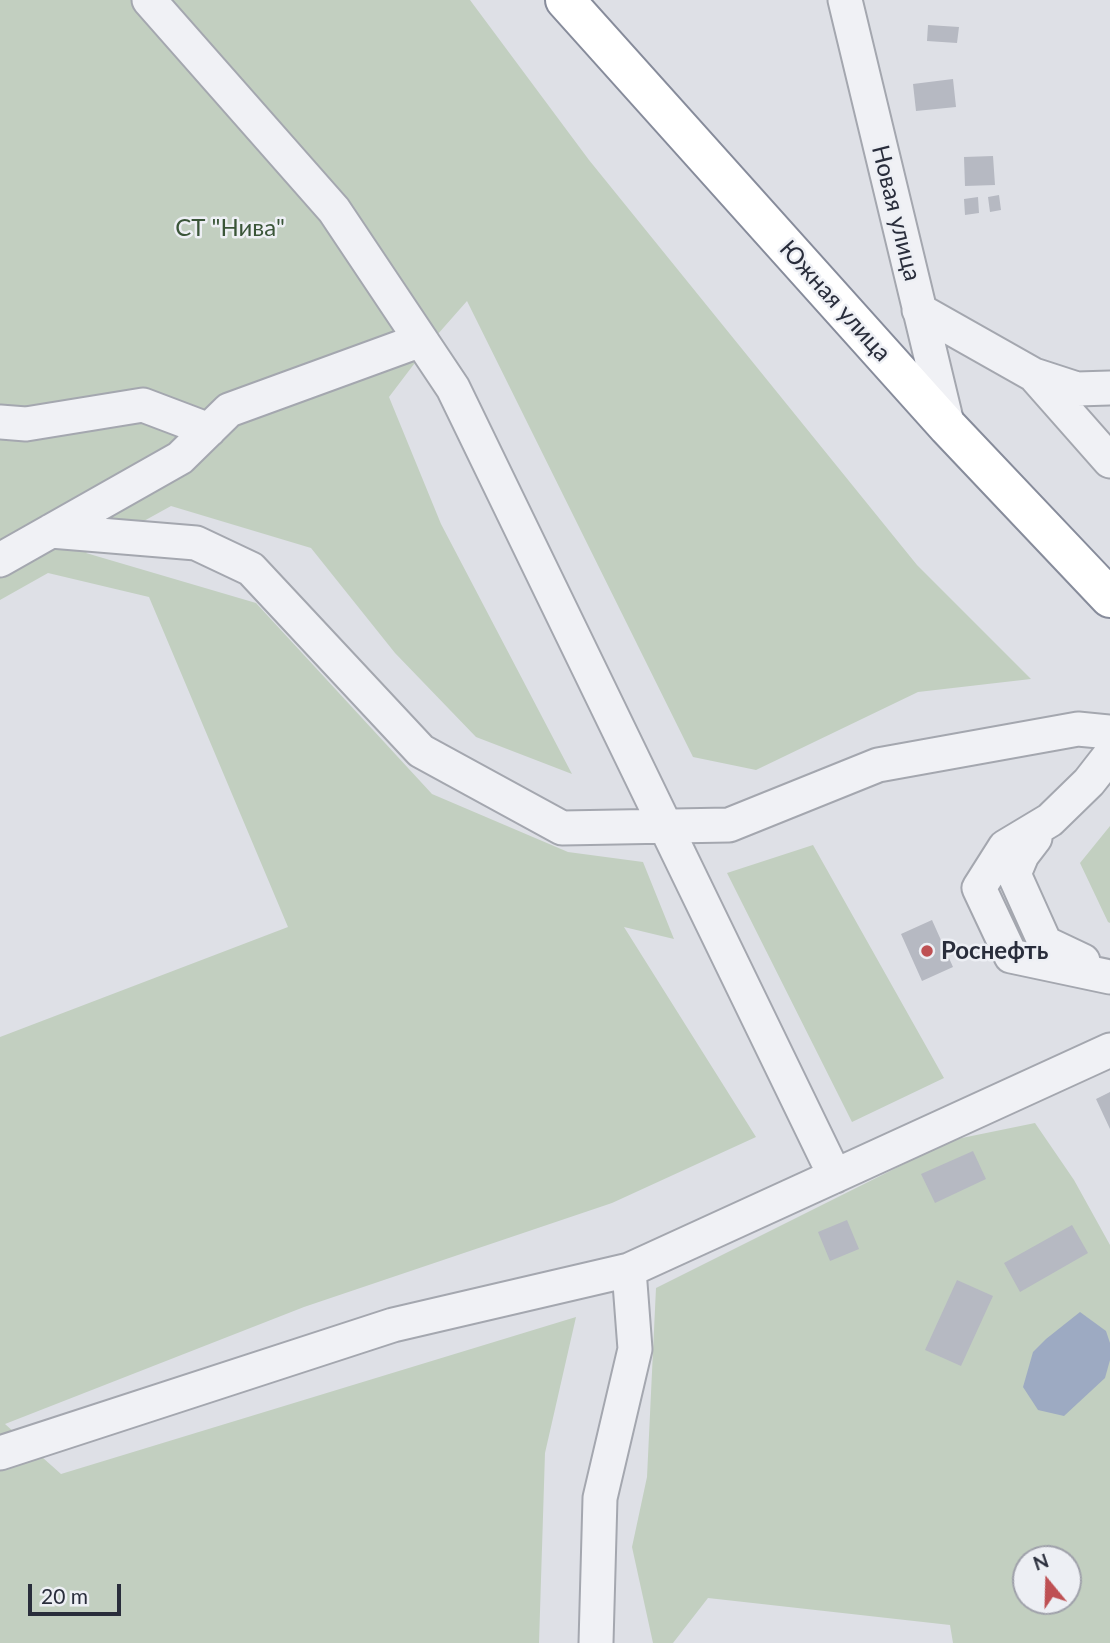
<!DOCTYPE html>
<html>
<head>
<meta charset="utf-8">
<style>
  body { margin:0 }
  #map { position:relative; width:1110px; height:1643px; overflow:hidden; background:#dee0e6; font-family:Lato,sans-serif }
  canvas { display:block }
  .north { position:absolute; left:1012px; top:1545px; width:70px; height:70px; box-sizing:border-box; background:#edeff4; border:2px solid #9fa1aa; border-radius:50%; rotate:341deg; font-size:19px; font-weight:700; line-height:28px; text-align:center; color:#292d3b }
  .north::after { content:''; display:block; margin:auto; width:24px; height:32px; background:#be5053; clip-path:polygon(50% 0,100% 100%,50% 72%,0 100%) }
  .scale { position:absolute; left:28px; top:1584px; width:93px; height:32px; box-sizing:border-box; border:4px solid #292d3b; border-top:0; padding-left:9px; font-size:21px; line-height:24px; white-space:nowrap; color:#292d3b; -webkit-text-stroke:5px #edeff4; paint-order:stroke }
</style>
</head>
<body>
<div id="map">
<canvas width="1110" height="1643"></canvas>
<div class="north">N</div>
<div class="scale">20 m</div>
</div>
<script>
const g = document.querySelector('canvas').getContext('2d');
g.lineJoin = 'round';
function paint(path, color) { g.fillStyle = color; g.fill(path, 'evenodd'); }
const toPath = rows => new Path2D(rows.map(r => 'M' + r).join(''));
function strokePath(path, color, width, dash) { g.strokeStyle = color; g.lineWidth = width; g.lineCap = dash ? 'butt' : 'round'; g.setLineDash(dash || []); g.stroke(path); }
function write(font, color, halo, rows, align = 'center') {
  g.font = font + ' Lato,sans-serif'; g.lineWidth = 5; g.setLineDash([]); g.textBaseline = 'middle'; g.strokeStyle = halo; g.fillStyle = color; for (const [text, x, y, turn = 0] of rows) {
    g.save(); g.translate(x, y); g.rotate((+turn || 0) * Math.PI / 180); g.textAlign = isNaN(turn) ? turn : align; if (halo) g.strokeText(text, 0, 0); g.fillText(text, 0, 0); g.restore();
  }
}
paint(toPath([
  [0,0,470,0,589,160,917,565,1031,679,918,692,756,770,693,757,467,301,430,343,389,397,441,524,572,774,476,737,395,653,311,548,171,506,86,553,256,603,432,794,568,852,643,862,674,939,624,927,756,1137,612,1203,304,1307,5,1424,61,1474,576,1317,545,1453,539,1643,0,1643,0,1037,288,927,149,597,48,573,0,600],
  [1110,826,1110,923,1108,922,1080,863],
  [813,845,944,1078,852,1122,727,873],
  [1035,1123,1074,1180,1110,1245,1110,1643,953,1643,950,1625,708,1598,673,1643,653,1643,632,1547,647,1477,656,1288,952,1140],
  [1026,1559,1068,1559,1068,1601,1026,1601]
]), '#c2cfc0');
paint(toPath([
  [1080,1312,1106,1331,1110,1343,1110,1360,1105,1378,1064,1416,1038,1410,1023,1387,1033,1352,1046,1339]
]), '#9daac2');
paint(toPath([
  [928,25,959,27,957,43,927,41],
  [953,79,956,107,916,111,913,84],
  [993,156,995,185,965,186,964,157],
  [999,195,1001,210,990,212,988,197],
  [978,197,979,213,965,215,964,199],
  [932,920,953,967,922,981,901,934],
  [1110,1092,1110,1129,1096,1099],
  [973,1151,986,1179,935,1203,921,1174],
  [847,1220,859,1249,830,1261,818,1232],
  [1072,1225,1088,1253,1020,1292,1004,1263],
  [957,1280,993,1296,961,1366,925,1350]
]), '#b6b9c2');
const minor = toPath([
  [149,0,334,210,453,388,835,1176],
  [845,0,948,427],
  [919,310,1034,375,1077,389,1110,388],
  [1035,376,1110,461],
  [0,422,26,424,143,405,209,430],
  [51,531,196,543,251,569,421,751,562,828,729,825,878,765,1078,729,1110,732],
  [0,560,180,458,229,410,421,340],
  [1110,755,1089,782,1050,820,1005,847,979,888,1011,956,1110,977],
  [1035,838,1022,855,1014,874,1045,943,1083,961],
  [0,1453,393,1325,629,1270,1110,1050],
  [596,1643,600,1498,635,1349,629,1270]
]);
const highway = toPath([
  [565,0,948,427,1110,598]
]);
strokePath(minor, '#a4a7af', 37);
strokePath(highway, '#878c9b', 42);
strokePath(minor, '#f0f1f5', 33);
strokePath(highway, '#fff', 38);
for (const [x, y, r, color] of [
  [927,951,7,"#be5053"]
]) { const dot = new Path2D(); dot.arc(x, y, r, 0, 2 * Math.PI); g.fillStyle = color; g.fill(dot); strokePath(dot, '#edeff4', 2.5); }
write('24px', '#292d3b', '#edeff4', [
  ["Новая улица",896,213,76],
  ["Южная улица",835,301,48]
]);
write('24px', '#3a5538', '#edeff4', [
  ["СТ \"Нива\"",230,228]
]);
write('bold 24px', '#292d3b', '#edeff4', [
  ["Роснефть",941,951]
], 'left');
</script>
</body>
</html>
